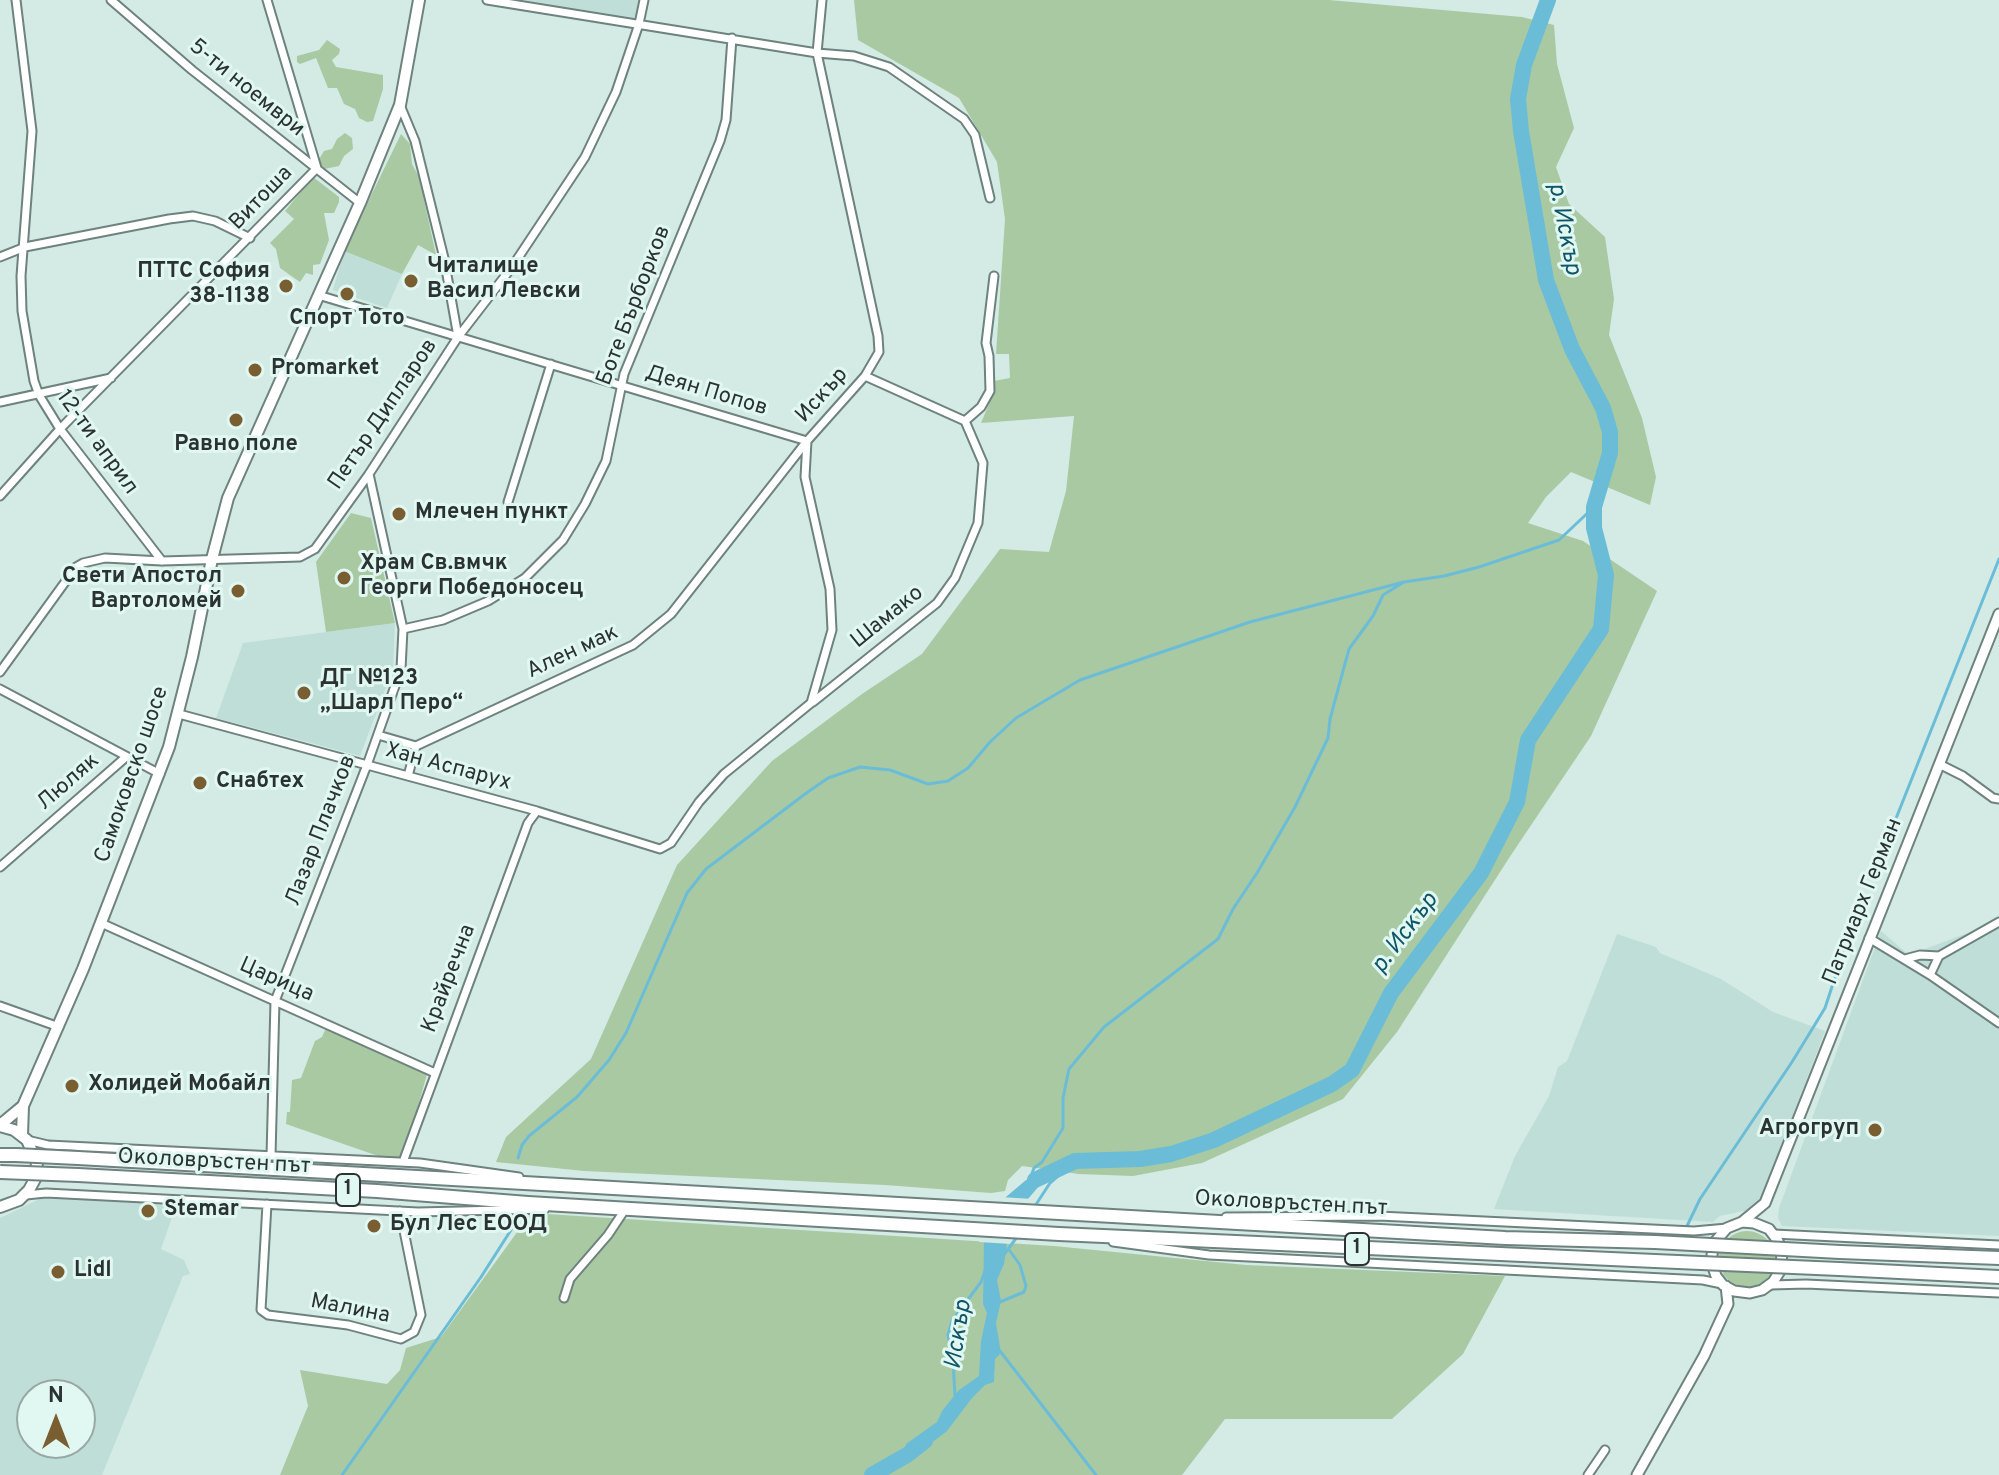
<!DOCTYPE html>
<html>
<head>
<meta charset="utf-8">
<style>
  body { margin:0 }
  #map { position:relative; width:1999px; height:1475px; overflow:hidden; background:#d4eae5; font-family:Overpass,sans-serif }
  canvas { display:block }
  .north { position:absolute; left:16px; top:1379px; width:80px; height:80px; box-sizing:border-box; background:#e1f7f2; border:2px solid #98a9a5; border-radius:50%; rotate:0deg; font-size:22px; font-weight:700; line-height:32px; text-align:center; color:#2b3332 }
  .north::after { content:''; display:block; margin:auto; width:28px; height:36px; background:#785e30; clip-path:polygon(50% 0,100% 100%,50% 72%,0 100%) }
</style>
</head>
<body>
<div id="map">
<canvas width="1999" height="1475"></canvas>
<div class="north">N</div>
</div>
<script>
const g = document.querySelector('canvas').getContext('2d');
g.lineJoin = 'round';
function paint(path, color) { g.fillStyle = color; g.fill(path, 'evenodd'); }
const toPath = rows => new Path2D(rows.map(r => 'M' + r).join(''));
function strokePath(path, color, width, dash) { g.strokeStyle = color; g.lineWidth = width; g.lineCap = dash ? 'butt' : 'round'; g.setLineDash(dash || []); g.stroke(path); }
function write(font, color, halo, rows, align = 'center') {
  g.font = font + ' Overpass,sans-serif'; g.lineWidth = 6; g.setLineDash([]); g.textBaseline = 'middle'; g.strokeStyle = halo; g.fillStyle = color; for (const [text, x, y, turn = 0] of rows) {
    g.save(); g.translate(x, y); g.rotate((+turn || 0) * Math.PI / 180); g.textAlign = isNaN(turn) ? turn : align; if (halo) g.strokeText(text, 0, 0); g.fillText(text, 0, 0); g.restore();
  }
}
paint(toPath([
  [487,0,644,0,639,24],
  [344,251,402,274,387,308,333,290],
  [395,623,393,669,360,756,216,718,243,643],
  [1999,921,1999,1236,1782,1226,1778,1218,1779,1208,1881,931,1909,955],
  [1617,934,1656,947,1660,953,1721,979,1773,1012,1825,1031,1761,1200,1753,1209,1720,1216,1713,1222,1494,1209,1515,1156,1549,1096,1558,1067,1567,1061],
  [44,1197,177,1203,161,1249,184,1260,190,1274,183,1276,102,1475,0,1475,0,1218],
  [32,1395,80,1395,80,1443,32,1443]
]), '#c0ded8');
paint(toPath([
  [854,0,1329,0,1522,17,1554,25,1557,64,1574,128,1556,167,1569,204,1605,237,1614,299,1609,335,1642,418,1656,477,1650,505,1571,472,1546,497,1528,523,1583,541,1657,591,1591,736,1511,855,1397,1032,1343,1099,1202,1163,1133,1176,1079,1174,1022,1166,1008,1180,1005,1191,991,1193,885,1185,584,1171,496,1162,506,1137,591,1059,677,865,772,761,862,694,922,654,1000,549,1049,552,1066,491,1074,416,981,423,989,404,994,381,1010,378,1009,354,996,354,1005,219,997,162,959,98,858,40],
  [327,40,340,49,339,54,332,60,336,67,383,75,383,89,373,121,367,122,359,118,355,109,344,104,337,88,328,88,316,58,300,64,297,62,297,56,319,50],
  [345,133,352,138,353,149,344,156,339,166,324,169,318,161,324,151,332,149,337,139],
  [401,134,410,144,412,164,419,177,436,255,418,245,402,274,344,251],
  [313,177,339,197,339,202,334,213,324,213,329,240,320,264,313,265,313,275,306,273,300,282,280,268,276,249,270,243,294,219,285,211],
  [351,513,371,518,395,623,326,632,316,562],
  [326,1028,425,1071,427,1074,404,1157,381,1157,286,1124,287,1112,290,1112,292,1080,301,1078,315,1041,322,1037],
  [531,1213,1054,1246,1246,1265,1505,1276,1463,1354,1392,1419,1225,1419,1182,1475,280,1475,308,1406,300,1370,387,1384,400,1370,406,1348,441,1337],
  '1719 1259a28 28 0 1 1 56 0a28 28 0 1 1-56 0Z'
]), '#a9c9a3');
paint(toPath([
  [1052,1171,1015,1214,1009,1228,1004,1264,997,1280,1001,1301,996,1323,1001,1353,995,1359,994,1382,985,1385,972,1398,947,1431,909,1460,906,1444,937,1422,942,1411,959,1390,979,1376,981,1341,987,1313,983,1304,984,1239,1000,1202,1026,1180]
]), '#6bbdd7');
paint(toPath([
  [1000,1197,1033,1199,1018,1216,1011,1244,979,1242,984,1219]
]), '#d4eae5');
strokePath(toPath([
  [1893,826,1999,559],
  [518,1158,522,1145,529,1136,577,1097,609,1060,626,1033,687,893,706,869,805,794,828,778,860,767,890,770,928,784,948,781,968,768,990,742,1016,718,1080,680,1250,622,1404,582],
  [1029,1182,1034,1168,1042,1162,1063,1128,1063,1098,1069,1069,1104,1027,1218,939,1233,909,1257,873,1295,807,1328,738,1330,719,1349,649,1373,616,1383,595,1404,582,1444,576,1479,567,1559,540,1594,507],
  [1035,1206,1050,1183,1075,1161],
  [1687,1226,1700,1199,1792,1062,1825,1008,1848,938],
  [1003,1256,1017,1237],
  [1000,1302,1024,1292,1026,1286,1020,1265,1010,1251],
  [1000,1351,1096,1475],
  [955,1396,953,1360,948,1335,952,1321,981,1282,985,1271],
  [342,1475,481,1277,511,1230,515,1219]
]), '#6bbdd7', 3);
strokePath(toPath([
  [1035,1180,1075,1161,1140,1159,1171,1154,1214,1140,1332,1084,1352,1070,1391,993,1481,873,1517,802,1528,740,1601,629,1606,575,1594,528,1594,507,1610,453,1610,432,1603,408,1572,349,1546,280,1521,131,1518,99,1524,65,1548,0],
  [872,1475,907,1455,925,1441]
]), '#6bbdd7', 16);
const minor = toPath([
  [16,0,32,131,21,276,22,311,34,381,39,395,60,429,162,561],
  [111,0,192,70,360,203],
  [487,0,817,53,854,56,889,67,964,119,975,135,990,198],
  [400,105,415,141,444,258,458,337],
  [0,257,25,247,169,219,193,216,215,221,250,238],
  [318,295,807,441,671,614,633,645,416,746],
  [0,402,111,378],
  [965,421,981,407,990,391,989,356,986,343,994,276],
  [0,496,60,429,317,168,267,0],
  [508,502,551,364],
  [403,629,443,620,488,601,525,578,563,540,585,504,606,461,624,374,720,141,726,120,732,38],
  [0,672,76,567,83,563,105,558,162,561,300,557,315,549,369,474,458,337,512,267,585,157,616,92,639,24,644,0],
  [0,689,160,774],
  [813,702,937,603,955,578,978,523,983,463,965,421,865,376],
  [179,714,537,811,660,849,671,843,699,802,724,774,811,703,832,630,830,589,805,477,807,441,865,376,879,352,878,336,817,53,822,0],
  [378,735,416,746],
  [1939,764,1963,776,1993,798,1999,799],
  [408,776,416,746],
  [0,867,126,757],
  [101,923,435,1073],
  [1869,938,1930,975,1999,1023],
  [1905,959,1920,955,1939,956,1999,922],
  [1930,975,1939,956],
  [0,1006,59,1027],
  [27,1140,48,1145,420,1163,519,1177],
  [271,1156,275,1001,367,765,401,669,403,629,369,474],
  [403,1162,528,823,537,811],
  [26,1195,46,1193,418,1212,545,1209],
  [267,1204,261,1310,268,1315,348,1325,401,1339,414,1332,421,1315,400,1211],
  [1226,1217,1379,1216,1694,1231,1727,1228],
  [1774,1234,1999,1245],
  [1113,1242,1209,1255,1703,1280,1722,1284],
  [1771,1285,1806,1284,1999,1293],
  [564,1298,570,1279,608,1235,626,1208],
  [1588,1475,1605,1450]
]);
const tertiary = toPath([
  [1742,1222,1754,1223,1769,1229,1778,1241,1782,1254,1780,1271,1773,1282,1762,1290,1750,1293,1734,1291,1723,1285,1716,1276,1711,1261,1714,1243,1727,1228,1742,1222,1765,1203,1999,614],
  [1637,1475,1704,1356,1728,1304,1726,1286]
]);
const secondary = toPath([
  [0,1125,23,1106],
  [0,1126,14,1130,27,1140,37,1163,35,1179,29,1190,19,1200,0,1207],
  [22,1135,23,1106,83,969,169,747,192,657,212,559,228,498,360,203,400,105,419,0]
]);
const trunk = toPath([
  [0,1155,16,1155],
  [78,1158,1505,1238,1655,1242],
  [78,1175,377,1191,528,1203,1059,1234,1655,1261],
  [1840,1252,1999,1258],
  [1839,1269,1999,1277]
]);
strokePath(minor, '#6e827e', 11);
strokePath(tertiary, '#6e827e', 13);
strokePath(secondary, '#6e827e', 14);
strokePath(trunk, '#6e827e', 16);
strokePath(minor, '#fff', 7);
strokePath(tertiary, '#fff', 9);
strokePath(secondary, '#fff', 10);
strokePath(trunk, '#fff', 12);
const trunkBridge = toPath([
  [16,1155,78,1158],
  [0,1172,78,1175],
  [1655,1242,1840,1252],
  [1655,1261,1839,1269]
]);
strokePath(trunkBridge, '#6e827e', 16, []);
strokePath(trunkBridge, '#fff', 12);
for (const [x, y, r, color] of [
  [411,281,8,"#785e30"],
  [286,286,8,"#785e30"],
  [347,294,8,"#785e30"],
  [255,370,8,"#785e30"],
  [236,420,8,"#785e30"],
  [399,514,8,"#785e30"],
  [344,578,8,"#785e30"],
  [238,591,8,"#785e30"],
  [304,693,8,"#785e30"],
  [200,783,8,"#785e30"],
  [72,1086,8,"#785e30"],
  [1875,1130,8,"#785e30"],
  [148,1211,8,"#785e30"],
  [374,1226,8,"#785e30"],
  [58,1272,8,"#785e30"]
]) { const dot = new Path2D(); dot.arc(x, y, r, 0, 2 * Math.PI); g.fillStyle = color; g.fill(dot); strokePath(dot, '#e1f7f2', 3); }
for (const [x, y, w] of [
  [348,1190,24],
  [1357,1249,24]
]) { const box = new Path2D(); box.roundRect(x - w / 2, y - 16, w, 32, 6); g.fillStyle = '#e1f7f2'; g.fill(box); strokePath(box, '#2b3332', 2); }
write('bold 20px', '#2b3332', null, [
  ["1",348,1190],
  ["1",1357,1249]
]);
write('22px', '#2b3332', '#e1f7f2', [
  ["5-ти ноември",246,89,39],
  ["Витоша",262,199,-46],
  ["Боте Бърборков",635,306,-69],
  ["Деян Попов",706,392,17],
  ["Искър",823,396,-48],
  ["Петър Дипларов",384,415,-56],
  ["12-ти април",96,443,54],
  ["Шамако",888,618,-39],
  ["Ален мак",573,653,-25],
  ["Хан Аспарух",448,768,15],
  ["Самоковско шосе",133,775,-71],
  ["Люляк",69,783,-41],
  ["Лазар Плачков",322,831,-69],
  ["Патриарх Герман",1864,902,-68],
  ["Крайречна",450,979,-69],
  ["Царица",276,981,24],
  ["Околовръстен път",214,1163,3],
  ["Околовръстен път",1291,1205,3],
  ["Малина",350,1310,11]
]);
write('bold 22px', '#2b3332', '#e1f7f2', [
  ["Читалище",427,268],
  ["Васил Левски",427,293],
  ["ПТТС София",270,273,"right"],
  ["38-1138",270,298,"right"],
  ["Спорт Тото",347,320,"center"],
  ["Promarket",271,370],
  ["Равно поле",236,446,"center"],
  ["Млечен пункт",415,514],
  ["Храм Св.вмчк",360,565],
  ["Георги Победоносец",360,590],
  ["Свети Апостол",222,578,"right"],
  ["Вартоломей",222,603,"right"],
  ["ДГ №123",320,680],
  ["„Шарл Перо“",320,705],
  ["Снабтех",216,783],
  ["Холидей Мобайл",88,1086],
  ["Агрогруп",1859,1130,"right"],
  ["Stemar",164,1211],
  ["Бул Лес ЕООД",390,1226],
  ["Lidl",74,1272]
], 'left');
write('italic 24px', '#0f5467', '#e1f7f2', [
  ["р. Искър",1563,229,79],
  ["р. Искър",1406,934,-53],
  ["Искър",960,1335,-81]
]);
</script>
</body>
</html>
